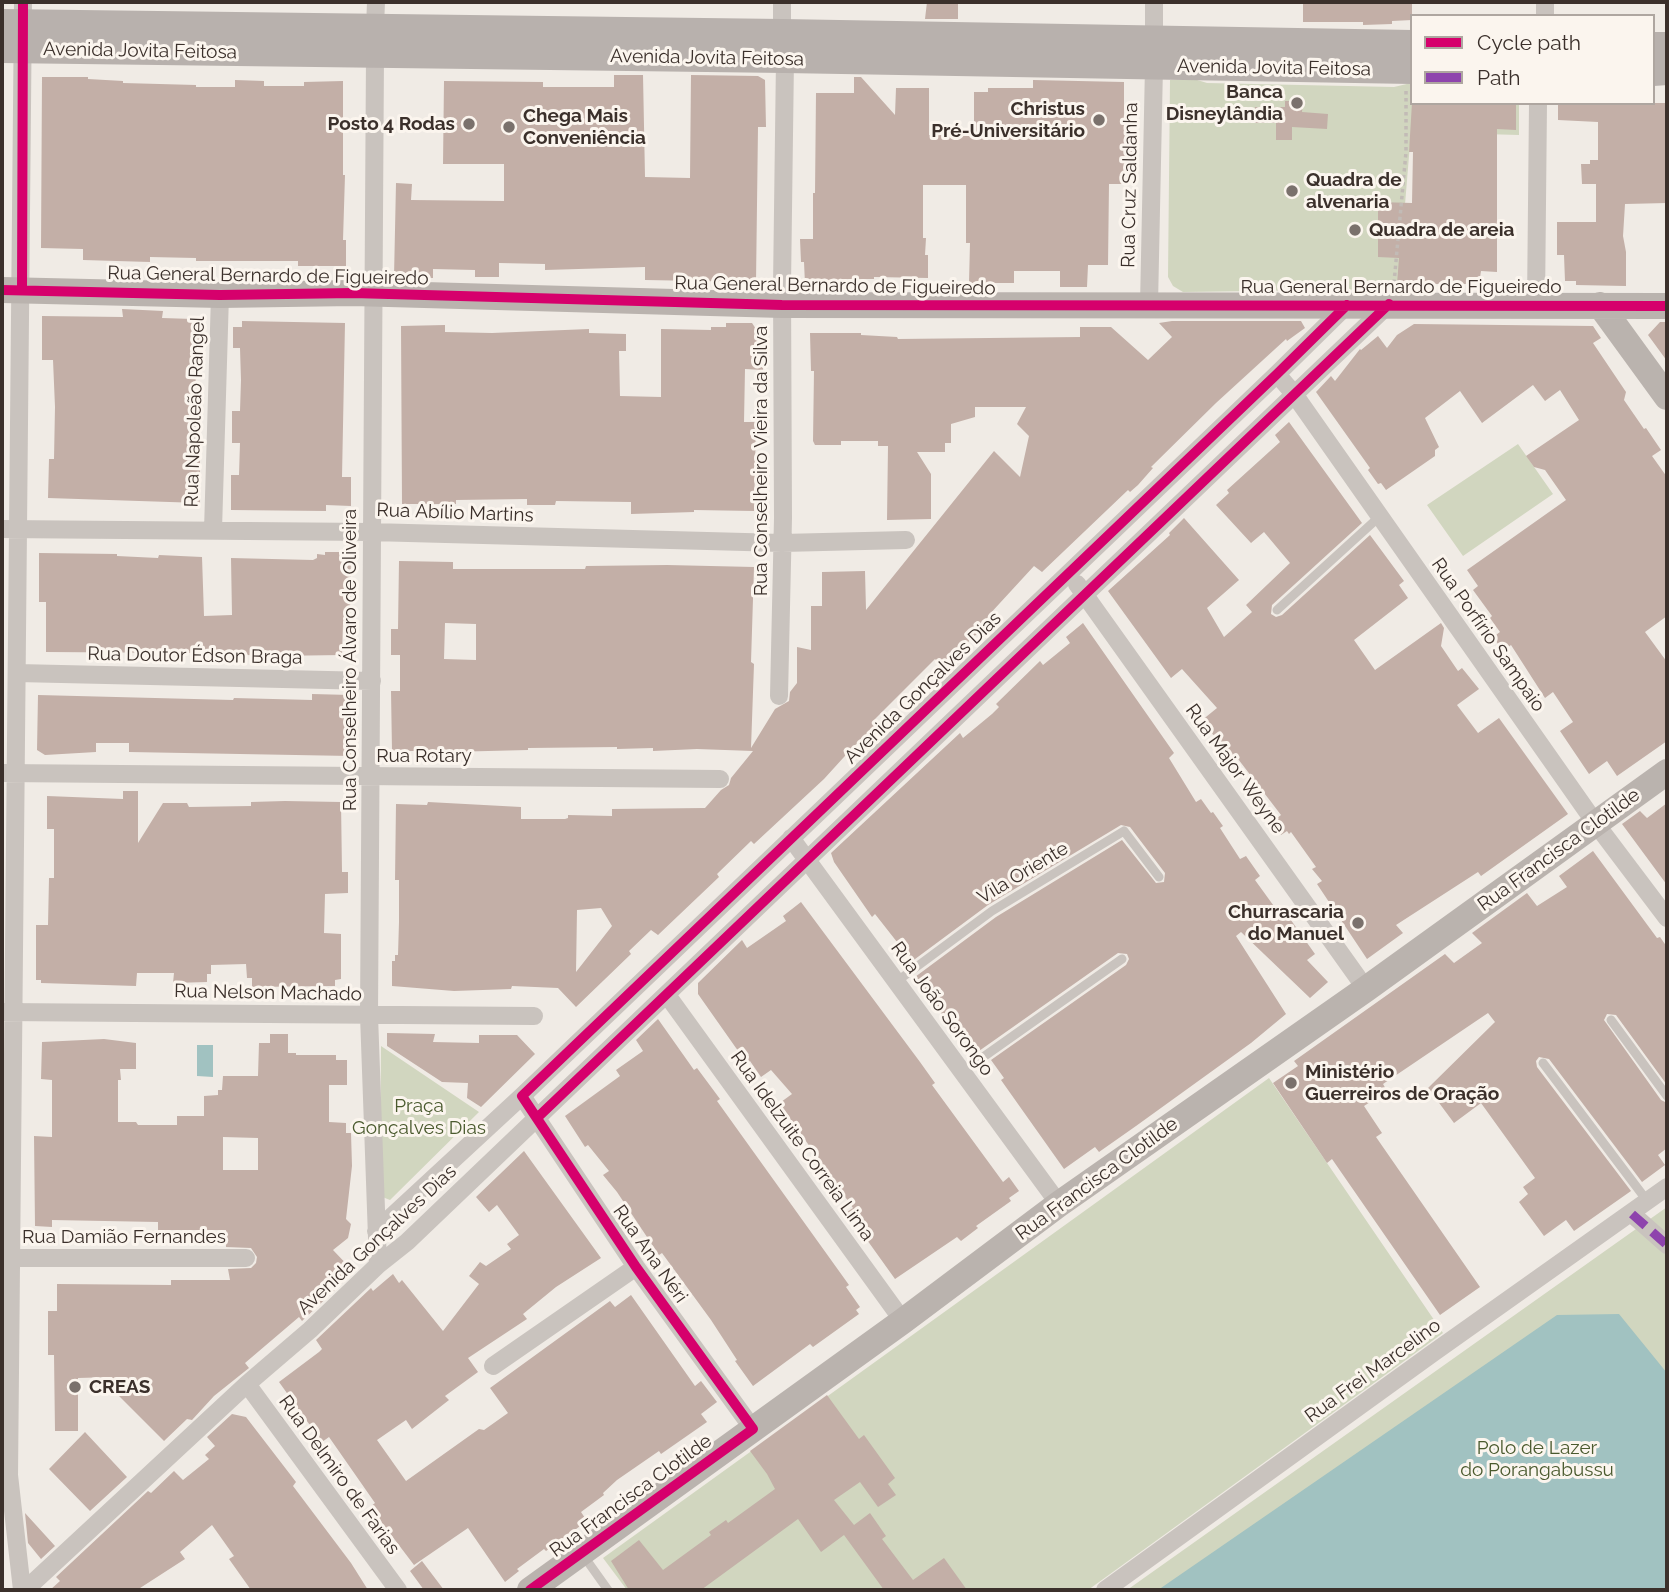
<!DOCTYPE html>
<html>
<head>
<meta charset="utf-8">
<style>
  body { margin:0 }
  #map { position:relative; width:1669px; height:1592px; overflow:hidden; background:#f0ebe5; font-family:Raleway,sans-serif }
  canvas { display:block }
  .frame { position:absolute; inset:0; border:4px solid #3b302b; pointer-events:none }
  .legend { position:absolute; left:1410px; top:14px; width:245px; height:91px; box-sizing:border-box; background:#fbf5ee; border:2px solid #aea6a0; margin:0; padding:9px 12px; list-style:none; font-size:21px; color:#3b302b }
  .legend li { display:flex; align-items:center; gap:14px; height:35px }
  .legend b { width:35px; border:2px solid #aea6a0 }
</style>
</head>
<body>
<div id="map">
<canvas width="1669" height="1592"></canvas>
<div class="frame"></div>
<ul class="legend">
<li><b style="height:9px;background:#d6006c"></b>Cycle path</li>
<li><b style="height:9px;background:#8e44ad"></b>Path</li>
</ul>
</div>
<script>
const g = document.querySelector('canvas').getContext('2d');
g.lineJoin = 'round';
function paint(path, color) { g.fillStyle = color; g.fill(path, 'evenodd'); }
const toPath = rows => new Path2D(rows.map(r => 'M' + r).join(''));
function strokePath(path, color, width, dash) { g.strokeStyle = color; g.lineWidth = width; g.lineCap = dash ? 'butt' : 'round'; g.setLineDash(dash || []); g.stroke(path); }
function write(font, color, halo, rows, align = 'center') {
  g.font = font + ' Raleway,sans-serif'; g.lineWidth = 6; g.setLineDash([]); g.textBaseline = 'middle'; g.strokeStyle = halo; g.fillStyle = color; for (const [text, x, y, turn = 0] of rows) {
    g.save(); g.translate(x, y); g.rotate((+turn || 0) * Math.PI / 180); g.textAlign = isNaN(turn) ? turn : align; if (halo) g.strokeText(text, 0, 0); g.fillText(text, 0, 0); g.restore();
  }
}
paint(toPath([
  [1194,79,1207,83,1394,87,1411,83,1412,103,1519,103,1519,135,1411,132,1398,289,1183,292,1173,286,1168,277,1170,80],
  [1518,444,1553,494,1463,556,1427,505],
  [381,1046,479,1112,390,1200,380,1196],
  [1269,1078,1443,1333,1088,1590,627,1590,603,1558],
  [1667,1207,1667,1590,1127,1590]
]), '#d1d6bf');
paint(toPath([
  [197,1045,213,1045,213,1077,197,1076],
  [1619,1314,1667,1373,1667,1590,1158,1590,1557,1315]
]), '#a1c2c1');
paint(toPath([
  [927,2,958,2,958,19,925,19],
  [1303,2,1412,2,1412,20,1392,21,1392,24,1363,25,1363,22,1303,22],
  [614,75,643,75,645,177,690,178,691,75,758,76,765,80,766,127,758,127,756,282,645,280,645,267,545,270,545,264,499,263,499,277,475,277,475,270,433,269,433,278,394,277,396,183,412,184,411,200,504,201,504,164,443,164,444,81,543,82,543,87,614,87],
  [42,77,88,77,88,79,123,81,123,83,196,85,196,87,235,87,235,80,264,81,264,86,304,86,304,82,343,81,343,175,345,175,343,240,346,240,346,266,298,266,298,261,196,261,196,258,150,257,150,262,83,260,83,249,41,248],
  [854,77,861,77,895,115,896,88,929,88,929,135,974,135,974,92,988,92,988,88,1033,88,1033,80,1124,82,1124,129,1132,137,1132,184,1109,184,1108,265,1088,265,1087,287,1060,287,1060,271,1014,271,1014,283,969,283,970,243,966,243,966,185,923,185,923,238,926,238,925,255,928,255,928,278,874,277,874,279,840,279,840,284,805,284,804,262,801,262,800,239,813,239,813,193,815,193,816,93,854,93],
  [1285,101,1303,101,1302,112,1328,114,1327,129,1292,127,1292,140,1276,140,1276,123,1255,123,1255,107,1285,107],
  [1412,103,1516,103,1516,130,1497,129,1497,272,1481,271,1479,284,1397,284,1399,258,1378,257,1378,202,1412,203,1413,152,1409,152],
  [1558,103,1667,103,1667,203,1625,204,1623,236,1626,252,1626,286,1576,285,1576,281,1565,281,1564,255,1557,255,1557,222,1596,222,1596,184,1582,184,1581,164,1590,164,1590,160,1598,160,1598,122,1558,120],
  [122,309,163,311,162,318,193,319,192,335,202,336,202,363,196,363,195,410,196,454,200,455,200,503,48,498,49,459,54,459,55,407,53,360,42,360,42,316,123,317],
  [242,321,345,323,342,477,351,477,351,506,326,505,326,511,231,510,231,475,239,475,240,443,232,443,232,411,240,411,241,380,240,348,233,348,233,327,242,327],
  [1172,321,1301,321,1305,328,1287,341,1286,339,1216,403,1151,467,1153,468,1138,485,1130,492,1128,490,1042,572,1034,566,988,616,992,620,942,666,935,659,875,719,880,724,854,746,824,779,754,844,751,841,717,874,719,877,658,935,651,930,629,951,631,954,576,1007,558,988,512,986,511,989,454,991,392,986,392,961,395,961,395,955,398,955,399,922,399,880,395,880,396,804,427,805,428,802,521,807,521,819,565,819,568,818,568,815,612,816,612,809,705,808,721,790,729,785,731,778,753,751,697,749,653,751,653,748,617,749,617,747,528,748,528,750,448,752,448,758,425,757,425,751,392,751,391,691,400,691,400,655,391,655,391,629,398,629,399,561,453,562,453,569,585,569,586,566,667,565,754,567,751,662,754,664,751,748,775,709,789,701,790,692,797,683,797,647,811,650,811,606,822,606,822,572,865,571,866,610,994,451,1020,477,1029,436,1017,424,1026,407,975,407,975,417,951,424,951,443,945,443,945,452,917,452,931,474,931,519,887,520,888,446,878,446,878,441,841,441,841,445,815,445,813,441,814,371,811,371,810,333,861,333,861,335,897,337,898,339,1080,337,1080,327,1111,327,1148,360,1172,337,1159,323],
  [445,623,476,624,476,660,444,659],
  [601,908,612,926,576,972,577,910],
  [1660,322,1667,322,1667,361,1648,335],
  [726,323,752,323,756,329,755,335,764,336,763,370,745,369,744,422,756,422,754,511,694,510,694,512,631,514,631,502,556,501,555,505,527,505,527,499,456,500,456,504,402,504,401,326,445,325,445,332,492,333,589,329,589,333,626,334,626,351,619,351,620,396,661,397,661,329,711,330,711,327,726,327],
  [1414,324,1593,326,1601,338,1593,343,1626,392,1624,400,1644,429,1646,428,1661,450,1652,456,1667,477,1667,616,1645,632,1667,662,1667,741,1617,776,1607,761,1589,774,1560,731,1573,722,1553,692,1545,698,1511,645,1503,651,1493,637,1500,632,1490,618,1492,616,1473,590,1478,586,1467,570,1566,500,1545,470,1534,467,1526,456,1579,420,1560,390,1545,401,1533,385,1482,423,1460,391,1425,418,1439,447,1435,450,1435,456,1386,490,1381,483,1378,484,1368,470,1370,468,1316,392,1331,376,1335,381,1360,349,1361,350,1378,336,1387,348,1397,335],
  [1289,422,1362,523,1272,605,1271,614,1276,617,1282,615,1370,535,1404,581,1399,585,1408,598,1354,640,1375,670,1441,623,1444,628,1441,646,1458,671,1462,668,1479,689,1457,705,1478,733,1499,718,1568,814,1481,876,1478,872,1396,925,1403,933,1367,959,1317,884,1322,881,1312,869,1316,867,1291,832,1289,834,1287,831,1281,835,1272,822,1281,815,1235,755,1233,757,1201,721,1217,708,1182,669,1171,678,1108,591,1170,535,1169,533,1184,518,1239,580,1207,608,1224,637,1252,612,1246,605,1290,563,1264,532,1251,543,1216,505,1229,493,1227,490,1280,442,1275,435],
  [325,552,351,552,350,623,343,623,342,655,273,656,194,653,46,652,46,602,39,602,39,553,117,554,117,556,158,558,159,555,202,557,204,616,232,615,231,558,313,560,317,558,317,554,325,555],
  [1083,623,1174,753,1169,758,1196,802,1201,799,1211,813,1213,812,1223,826,1220,828,1240,859,1246,856,1260,876,1255,880,1276,909,1281,906,1315,954,1307,960,1328,982,1310,998,1241,932,1236,936,1286,1014,1251,1043,1136,1126,1099,1152,1095,1147,1064,1169,1001,1080,1004,1078,991,1060,1126,965,1129,959,1127,954,1118,953,979,1051,965,1032,958,1037,915,977,996,917,1122,840,1156,883,1164,882,1165,873,1130,827,1121,825,988,905,907,965,892,945,897,942,875,914,872,917,834,862,831,853,960,733,963,738,992,714,999,707,996,704,1040,661,1043,665,1070,643,1066,637],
  [312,694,350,695,351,756,129,752,129,743,96,743,96,752,45,755,37,750,38,695,233,700,234,698,312,700],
  [123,791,138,791,138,843,163,803,187,803,189,807,251,806,251,802,285,801,341,802,342,872,348,872,348,893,325,894,324,933,341,934,341,979,335,980,335,986,252,987,252,978,247,978,246,964,211,965,211,974,207,974,207,982,173,983,174,973,137,973,136,986,41,983,41,980,36,980,36,925,48,925,49,878,54,878,54,829,47,829,47,796,123,799],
  [1667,803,1667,885,1622,824,1640,811,1647,818],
  [1593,851,1657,938,1660,937,1667,947,1667,1085,1616,1015,1607,1014,1604,1020,1661,1100,1667,1103,1667,1148,1658,1155,1665,1165,1642,1182,1549,1059,1539,1057,1536,1061,1537,1067,1631,1191,1574,1231,1566,1220,1544,1236,1519,1202,1528,1194,1523,1187,1535,1178,1481,1103,1454,1123,1428,1088,1495,1022,1488,1013,1383,1084,1387,1091,1364,1106,1382,1133,1376,1137,1480,1287,1440,1315,1332,1159,1327,1163,1273,1083,1298,1066,1294,1061,1445,954,1454,963,1482,943,1472,933,1527,893,1537,906,1567,887,1559,876],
  [801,902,920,1062,935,1083,932,1085,1003,1182,1009,1177,1019,1191,1009,1198,1011,1201,976,1226,978,1228,961,1241,957,1237,895,1279,847,1212,853,1208,782,1107,781,1102,792,1094,771,1070,761,1077,750,1061,748,1063,736,1048,698,994,698,983,742,940,747,948,786,921,783,916],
  [658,1019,694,1070,697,1068,720,1099,717,1101,849,1285,846,1287,860,1307,856,1310,859,1314,813,1347,810,1344,753,1386,735,1361,737,1360,711,1320,662,1253,659,1255,617,1192,603,1175,609,1171,588,1145,585,1147,565,1116,620,1076,616,1070,643,1051,636,1040],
  [387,1033,435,1034,433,1042,479,1043,479,1035,517,1035,535,1054,481,1107,467,1098,468,1083,442,1082,387,1046],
  [270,1034,288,1034,288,1053,296,1053,296,1055,336,1055,336,1060,347,1060,347,1085,329,1085,329,1122,346,1123,346,1133,351,1133,352,1166,346,1219,351,1224,348,1238,333,1250,354,1272,302,1321,299,1317,245,1363,249,1368,214,1396,192,1420,187,1419,164,1441,113,1390,112,1377,78,1378,78,1431,55,1431,54,1355,48,1355,48,1311,57,1311,57,1284,171,1285,171,1280,230,1280,228,1269,251,1268,256,1263,257,1257,251,1248,226,1247,226,1230,158,1230,158,1222,52,1220,52,1227,35,1226,34,1136,52,1137,52,1080,41,1079,42,1042,104,1039,136,1043,136,1069,120,1069,121,1080,118,1080,118,1122,136,1122,138,1125,177,1125,177,1116,204,1116,204,1096,218,1095,218,1090,222,1090,223,1076,258,1076,259,1043,270,1043],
  [223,1137,258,1138,258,1170,223,1170],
  [524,1151,601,1258,556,1287,523,1314,527,1319,468,1358,478,1372,445,1396,449,1400,412,1429,406,1420,377,1440,406,1481,479,1429,484,1430,508,1413,490,1388,610,1301,615,1307,631,1295,695,1386,701,1381,717,1402,701,1414,707,1422,661,1454,659,1451,617,1480,603,1493,604,1495,581,1512,587,1521,546,1551,544,1549,517,1569,519,1571,505,1582,468,1528,414,1565,370,1507,375,1503,329,1437,322,1442,279,1382,319,1352,322,1349,316,1340,371,1288,373,1291,393,1274,399,1283,402,1280,443,1331,479,1284,469,1276,480,1262,486,1266,511,1249,507,1244,519,1235,497,1205,489,1212,476,1197],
  [827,1395,859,1439,864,1435,895,1478,888,1484,896,1495,878,1507,860,1482,834,1500,854,1525,870,1513,886,1536,882,1539,913,1580,944,1558,967,1590,884,1590,844,1535,821,1552,798,1519,701,1590,629,1590,611,1561,639,1540,663,1570,711,1535,709,1532,726,1520,728,1523,775,1489,767,1474,750,1451],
  [232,1414,246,1417,296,1482,293,1486,351,1563,368,1590,251,1590,229,1559,234,1556,212,1525,180,1552,185,1559,137,1590,50,1590,60,1581,56,1577,148,1491,151,1493,174,1471,183,1480,209,1459,205,1455,215,1446,207,1437],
  [85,1432,127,1477,90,1511,49,1469],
  [25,1513,55,1546,41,1559,28,1543],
  [422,1561,444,1590,424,1590,410,1571]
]), '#c3afa7');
strokePath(toPath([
  [1394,283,1406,152,1406,91]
]), '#c2bbb6', 3.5, [3.5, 3.5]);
strokePath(toPath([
  [1277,610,1379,517],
  [896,982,992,911,1124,831,1159,877],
  [1611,1020,1667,1096],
  [1543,1063,1648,1202],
  [962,1072,1122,959],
  [583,1555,608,1590]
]), '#c9c3be', 9);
strokePath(toPath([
  [1545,2,1545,16],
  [375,27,376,2],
  [782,33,782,2],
  [1154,39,1154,2],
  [375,55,369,1015,378,1265],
  [1536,304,1538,103],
  [1149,305,1154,66],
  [1277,374,1294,394,1596,824,1667,918],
  [2,529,371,532,782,543,906,540],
  [213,530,220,295],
  [1077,584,1366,989],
  [17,673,372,681],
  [779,696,783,518,782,286,785,59],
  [2,773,720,779],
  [791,838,1059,1204],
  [667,995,903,1321],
  [2,1012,534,1016],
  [522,1096,636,1267,753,1429],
  [1632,1214,1667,1245],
  [376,1231,522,1096,1277,374,1347,305],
  [2,1258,246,1258],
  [493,1366,636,1267],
  [247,1384,398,1590],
  [22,1590,9,1475,23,2],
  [25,1590,247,1384,310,1330,378,1265,407,1242,1389,304],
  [1105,1590,1433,1353,1667,1187]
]), '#c9c3be', 18);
strokePath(toPath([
  [2,290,220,295,353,293,782,305,1667,306],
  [1600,305,1667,397],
  [530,1590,903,1321,1059,1204,1366,989,1667,772]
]), '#bab3ae', 26);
strokePath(toPath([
  [2,23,782,33,1412,44],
  [1653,46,1667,46],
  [2,49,785,59,1412,70],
  [1653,72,1667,71]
]), '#b8b1ad', 28);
strokePath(toPath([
  [1632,1214,1667,1245]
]), '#8e44ad', 9, [18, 9]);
strokePath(toPath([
  [2,290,220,295,353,293,782,305,1667,306],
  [22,290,23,2],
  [537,1118,1389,304],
  [530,1590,753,1429,636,1267,522,1096,1277,374,1347,305]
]), '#d6006c', 10);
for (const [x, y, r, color] of [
  [1297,103,7,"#7a716c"],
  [1099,120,7,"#7a716c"],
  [469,124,7,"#7a716c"],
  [509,127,7,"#7a716c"],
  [1292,191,7,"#7a716c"],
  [1355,230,7,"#7a716c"],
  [1358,923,7,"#7a716c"],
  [1291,1083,7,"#7a716c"],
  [75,1387,7,"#7a716c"]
]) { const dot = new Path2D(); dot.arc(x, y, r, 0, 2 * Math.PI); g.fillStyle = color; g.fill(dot); strokePath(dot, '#fbf5ee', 2.5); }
write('19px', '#3b302b', '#fbf5ee', [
  ["Avenida Jovita Feitosa",140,51,1],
  ["Avenida Jovita Feitosa",707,58,1],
  ["Avenida Jovita Feitosa",1274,68,1],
  ["Rua Cruz Saldanha",1130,185,-89],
  ["Rua General Bernardo de Figueiredo",268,276,1],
  ["Rua General Bernardo de Figueiredo",835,286,1],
  ["Rua General Bernardo de Figueiredo",1401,287],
  ["Rua Napoleão Rangel",195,412,-88],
  ["Rua Conselheiro Vieira da Silva",761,461,-90],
  ["Rua Abílio Martins",455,513,2],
  ["Rua Porfírio Sampaio",1488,635,55],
  ["Rua Doutor Édson Braga",195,656,1],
  ["Rua Conselheiro Álvaro de Oliveira",350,660,-90],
  ["Avenida Gonçalves Dias",923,688,-44],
  ["Rua Rotary",424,756],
  ["Rua Major Weyne",1235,769,54],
  ["Rua Francisca Clotilde",1559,850,-36],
  ["Vila Oriente",1023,873,-31],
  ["Rua Nelson Machado",268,993,1],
  ["Rua João Sorongo",942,1009,54],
  ["Rua Idelzuite Correia Lima",802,1146,54],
  ["Rua Francisca Clotilde",1097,1179,-36],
  ["Rua Damião Fernandes",124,1237],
  ["Avenida Gonçalves Dias",377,1240,-43],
  ["Rua Ana Néri",650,1254,55],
  ["Rua Frei Marcelino",1373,1371,-36],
  ["Rua Delmiro de Farias",339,1475,54],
  ["Rua Francisca Clotilde",631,1496,-36]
]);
write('bold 19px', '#3b302b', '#fbf5ee', [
  ["Banca",1283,92,"right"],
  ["Disneylândia",1283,114,"right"],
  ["Christus",1085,109,"right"],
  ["Pré-Universitário",1085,131,"right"],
  ["Chega Mais",523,116],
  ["Conveniência",523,138],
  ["Posto 4 Rodas",455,124,"right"],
  ["Quadra de",1306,180],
  ["alvenaria",1306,202],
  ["Quadra de areia",1369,230],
  ["Churrascaria",1344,912,"right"],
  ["do Manuel",1344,934,"right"],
  ["Ministério",1305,1072],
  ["Guerreiros de Oração",1305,1094],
  ["CREAS",89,1387]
], 'left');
write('19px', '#4a5a2e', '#fbf5ee', [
  ["Praça",419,1106],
  ["Gonçalves Dias",419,1128],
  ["Polo de Lazer",1537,1448],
  ["do Porangabussu",1537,1470]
]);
</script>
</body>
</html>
